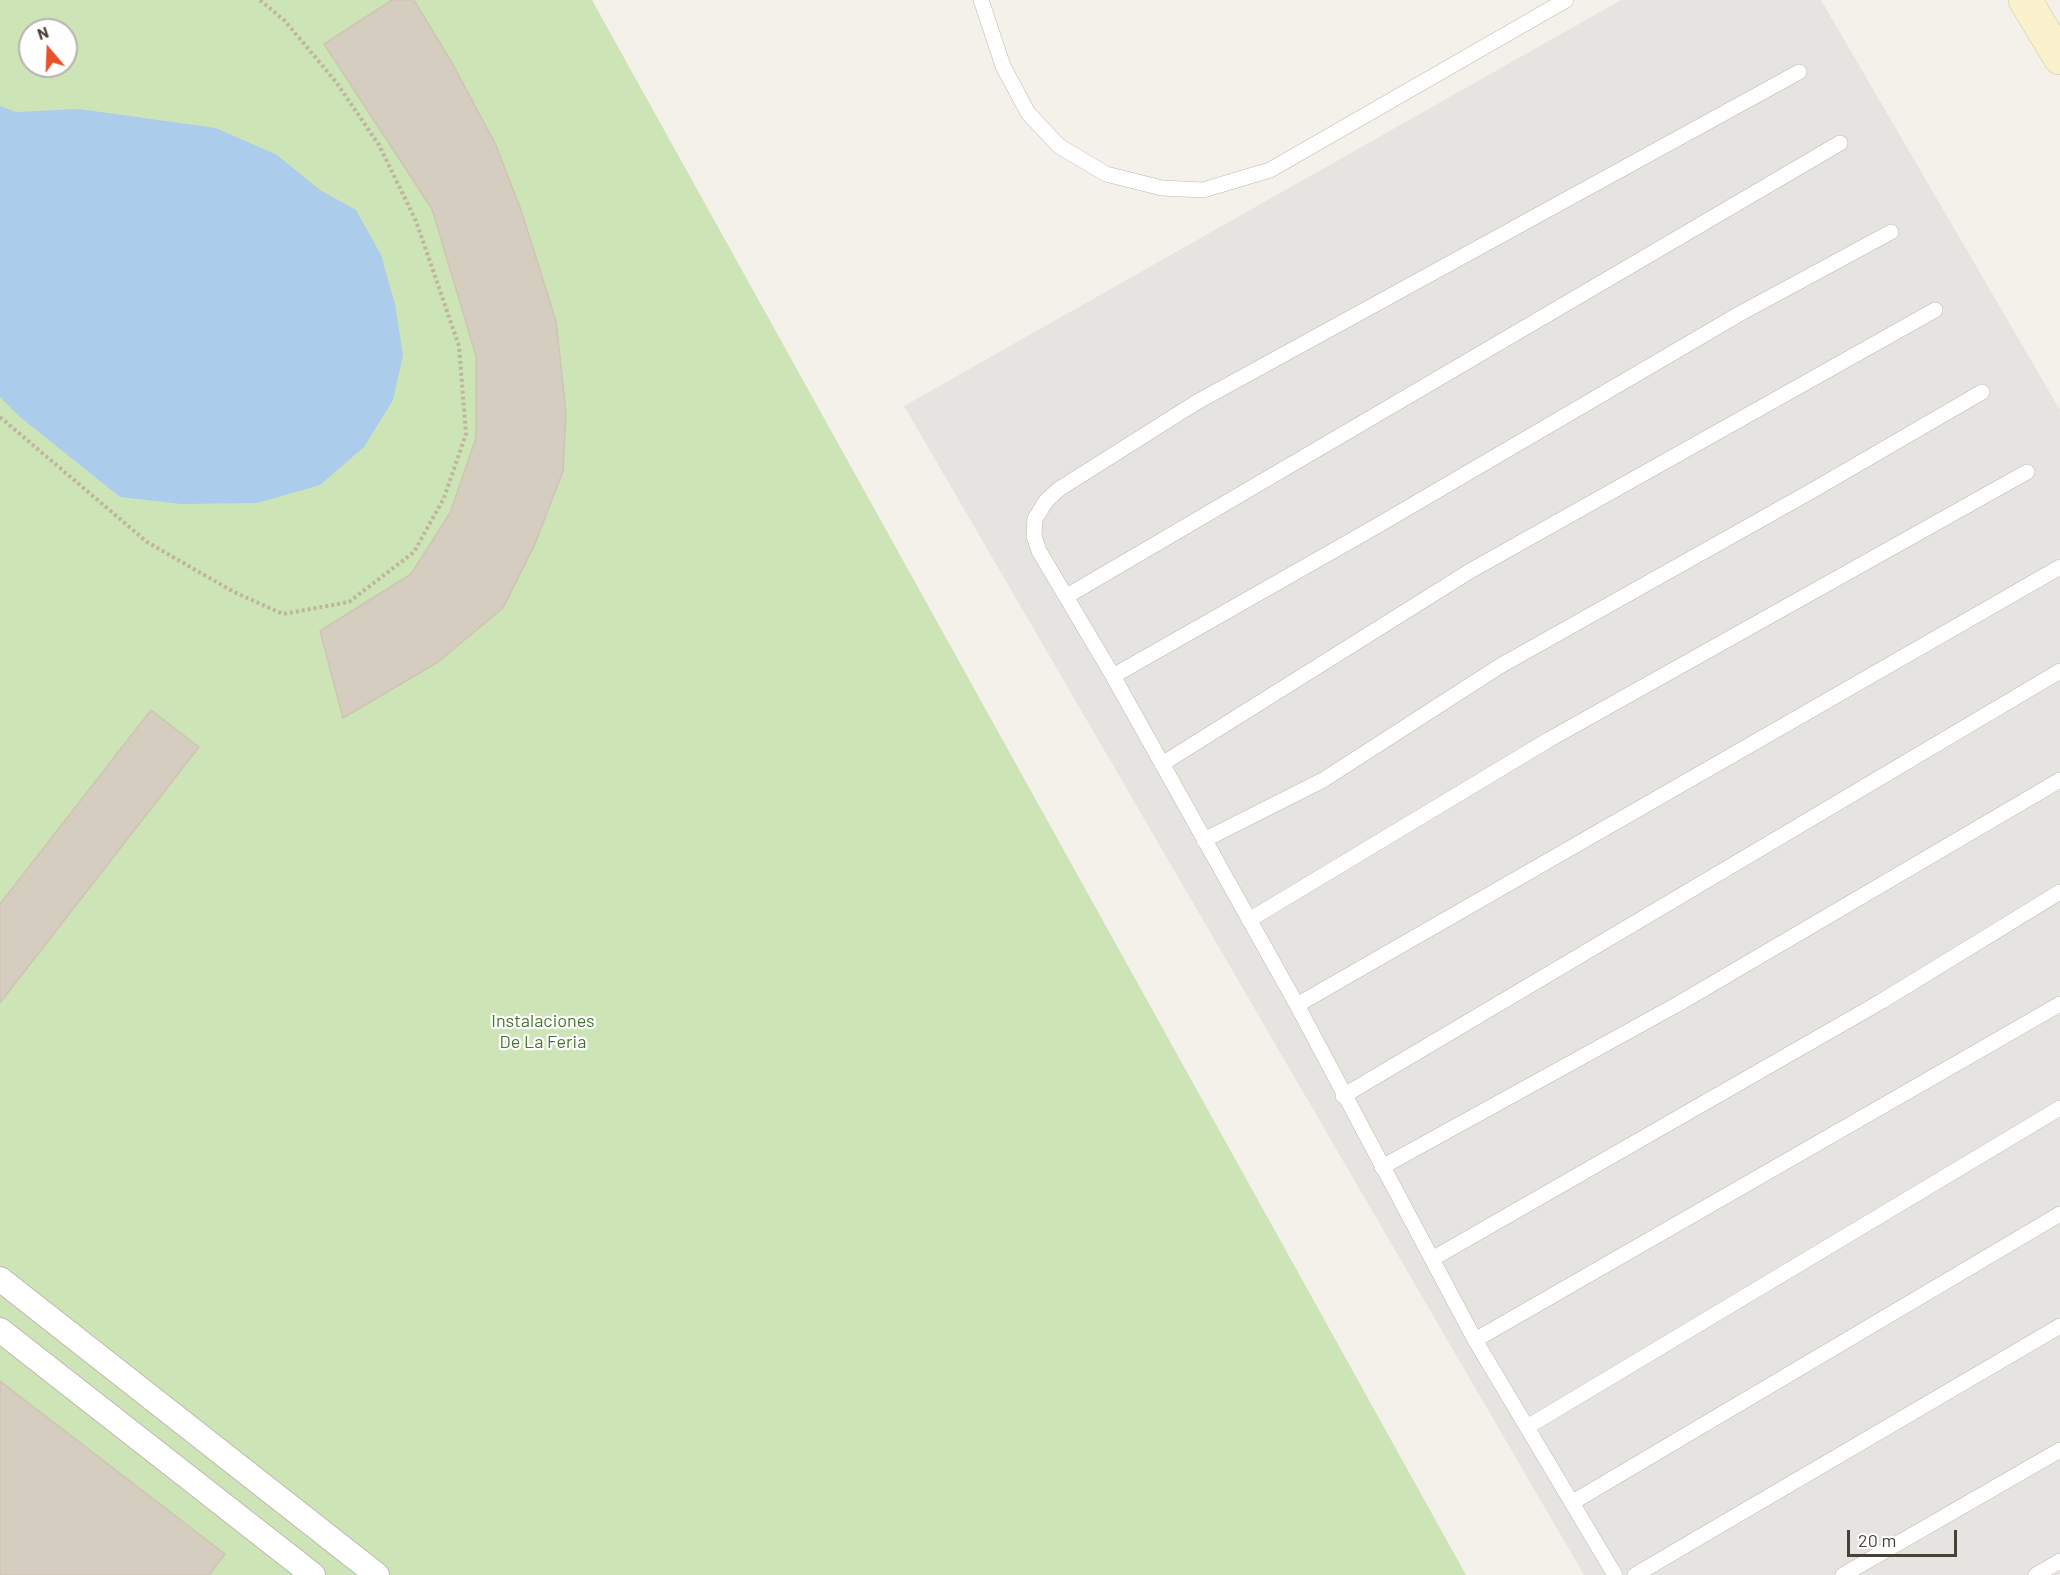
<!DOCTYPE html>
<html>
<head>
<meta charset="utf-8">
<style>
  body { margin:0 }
  #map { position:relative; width:2060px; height:1575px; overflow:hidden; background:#f3f1e9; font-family:Barlow,sans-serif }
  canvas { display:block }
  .north { position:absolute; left:18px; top:18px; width:60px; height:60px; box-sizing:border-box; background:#fff; border:2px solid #b5b3af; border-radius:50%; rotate:341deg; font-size:16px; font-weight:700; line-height:24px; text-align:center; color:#474238 }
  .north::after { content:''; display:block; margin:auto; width:21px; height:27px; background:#e9512b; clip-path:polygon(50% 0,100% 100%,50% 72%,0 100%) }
  .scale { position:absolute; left:1847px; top:1530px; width:110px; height:27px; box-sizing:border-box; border:3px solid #474238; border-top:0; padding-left:8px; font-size:18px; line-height:21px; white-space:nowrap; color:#474238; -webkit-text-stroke:4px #fff; paint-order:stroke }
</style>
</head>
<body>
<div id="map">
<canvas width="2060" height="1575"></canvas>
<div class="north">N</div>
<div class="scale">20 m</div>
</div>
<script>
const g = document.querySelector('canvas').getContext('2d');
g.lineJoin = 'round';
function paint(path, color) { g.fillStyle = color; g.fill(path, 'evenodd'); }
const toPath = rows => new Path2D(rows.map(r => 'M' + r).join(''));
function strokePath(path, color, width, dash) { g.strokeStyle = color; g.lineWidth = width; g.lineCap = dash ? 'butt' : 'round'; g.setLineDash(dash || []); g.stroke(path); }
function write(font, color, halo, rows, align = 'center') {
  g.font = font + ' Barlow,sans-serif'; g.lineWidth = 4.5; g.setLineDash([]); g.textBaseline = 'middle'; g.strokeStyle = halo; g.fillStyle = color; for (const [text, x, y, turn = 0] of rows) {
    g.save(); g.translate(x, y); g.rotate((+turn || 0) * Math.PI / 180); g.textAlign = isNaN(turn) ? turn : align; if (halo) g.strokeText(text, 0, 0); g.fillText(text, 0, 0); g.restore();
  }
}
paint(toPath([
  [0,0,592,0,1466,1575,0,1575],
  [30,30,66,30,66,66,30,66]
]), '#cde4b6');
paint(toPath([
  [1621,0,1821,0,2060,410,2060,1575,1584,1575,904,406]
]), '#e5e4e1');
paint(toPath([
  [0,106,16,112,79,109,216,128,277,155,320,190,356,210,381,255,395,304,403,355,393,400,364,447,320,485,257,503,181,504,120,497,20,417,0,397]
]), '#abcdeb');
const building = toPath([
  [392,0,414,0,452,63,495,143,521,210,556,321,566,413,563,471,535,544,503,608,438,662,343,718,320,631,411,574,450,513,476,438,476,356,432,209,324,44,392,0],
  [151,710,199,747,0,1003,0,904,151,710],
  [0,1381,225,1554,209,1575,0,1575,0,1381]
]);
paint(building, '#d4cdc0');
strokePath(building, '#cec5b3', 1.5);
const service = toPath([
  [981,0,1003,66,1028,113,1059,146,1106,174,1162,188,1203,190,1270,170,1566,0],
  [1067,596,1840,143],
  [1113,676,1375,527,1741,313,1891,232],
  [1162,764,1470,571,1935,310],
  [1204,840,1323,780,1500,666,1815,489,1982,392],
  [1249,920,1550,739,2027,472],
  [1297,1005,2060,567],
  [1343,1096,2060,671],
  [1382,1167,1678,1004,2060,780],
  [1432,1259,1882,1001,2060,892],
  [1475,1340,2060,1004],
  [1527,1427,2060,1108],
  [1573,1502,2060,1214],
  [1615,1575,1475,1340,1297,1005,1113,676,1039,551,1034,536,1035,519,1046,501,1059,489,1197,402,1799,72],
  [1635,1575,2060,1326],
  [1843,1575,2060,1450],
  [2036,1575,2060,1561]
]);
const pedestrian = toPath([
  [0,1279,377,1575],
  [0,1330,313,1575]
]);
const secondary = toPath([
  [2025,0,2060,58]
]);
strokePath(service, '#beb9ad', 16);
strokePath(pedestrian, '#beb9ad', 26);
strokePath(secondary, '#cfc59c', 34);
strokePath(toPath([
  [0,417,147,542,234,592,283,614,349,602,414,552,444,498,466,434,459,346,416,221,379,145,336,82,285,21,260,0]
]), '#bfb59f', 4, [3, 3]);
strokePath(service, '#fff', 15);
strokePath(pedestrian, '#fff', 24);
strokePath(secondary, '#faf2cc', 33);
write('18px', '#467430', '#fff', [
  ["Instalaciones",543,1021],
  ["De La Feria",543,1042]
]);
</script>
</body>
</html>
